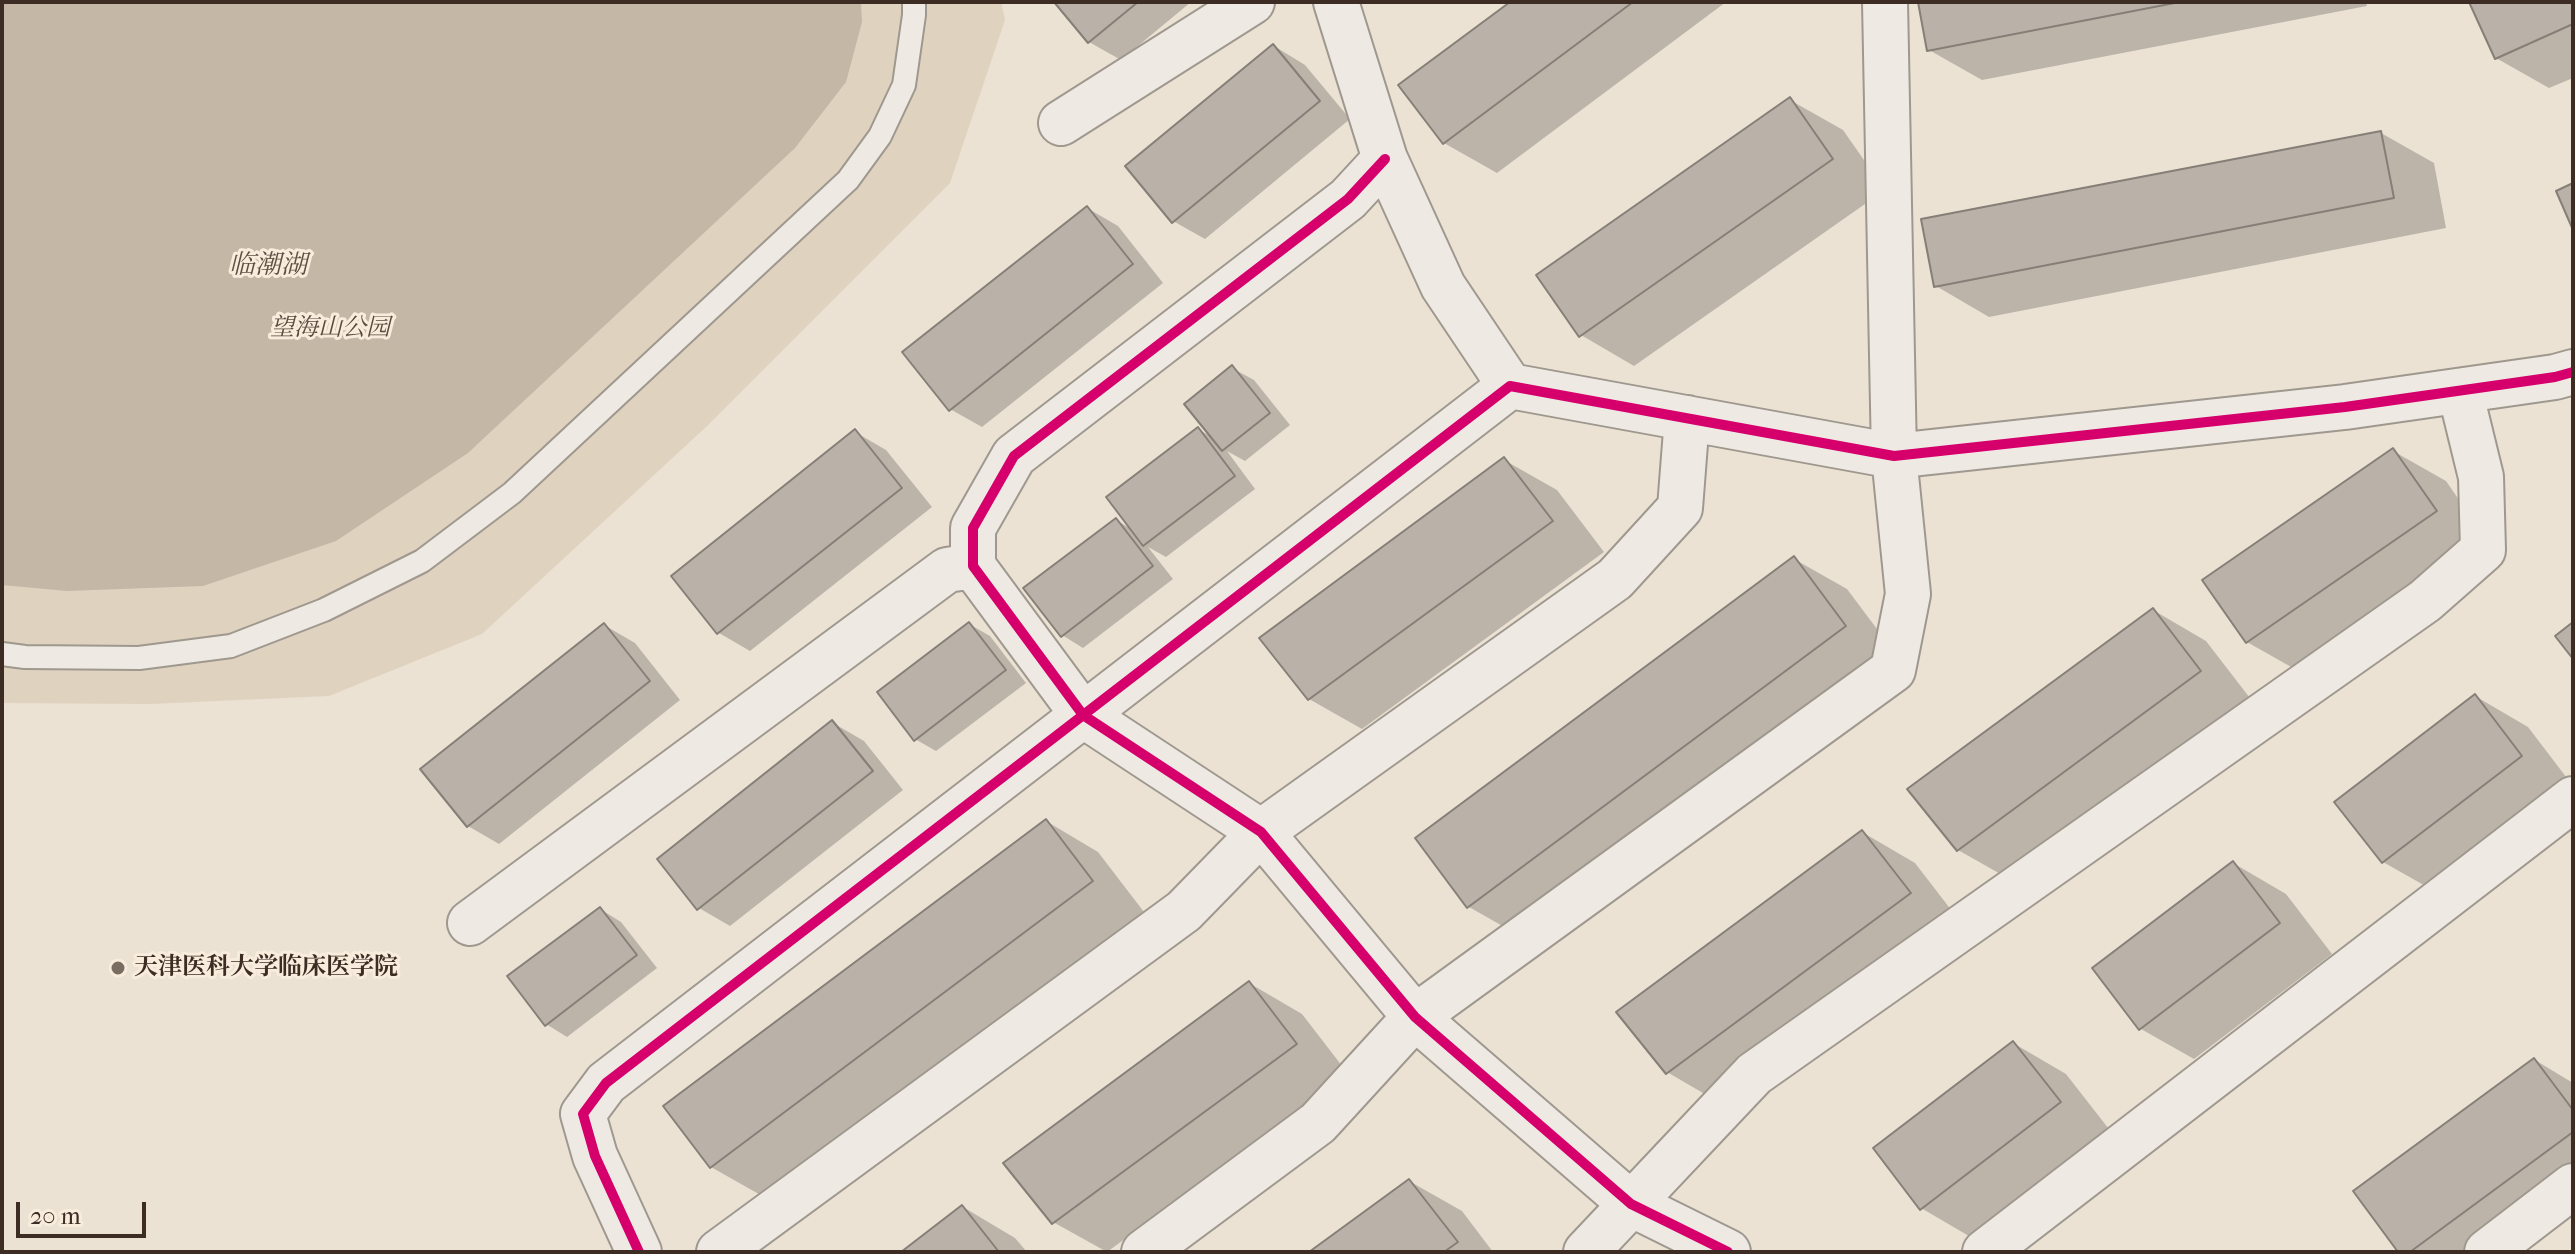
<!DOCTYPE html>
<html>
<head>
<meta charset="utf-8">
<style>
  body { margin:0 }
  #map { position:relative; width:2575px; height:1254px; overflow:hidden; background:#ebe2d4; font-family:"IM FELL French Canon",serif }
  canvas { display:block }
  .frame { position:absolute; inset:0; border:4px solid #3c2c23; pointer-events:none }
  .scale { position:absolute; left:16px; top:1202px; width:130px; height:36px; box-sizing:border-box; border:4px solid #3c2c23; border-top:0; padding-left:10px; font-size:24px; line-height:28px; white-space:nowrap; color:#3c2c23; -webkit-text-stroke:6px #f8eddd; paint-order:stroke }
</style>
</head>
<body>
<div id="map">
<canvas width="2575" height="1254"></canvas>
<div class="frame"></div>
<div class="scale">20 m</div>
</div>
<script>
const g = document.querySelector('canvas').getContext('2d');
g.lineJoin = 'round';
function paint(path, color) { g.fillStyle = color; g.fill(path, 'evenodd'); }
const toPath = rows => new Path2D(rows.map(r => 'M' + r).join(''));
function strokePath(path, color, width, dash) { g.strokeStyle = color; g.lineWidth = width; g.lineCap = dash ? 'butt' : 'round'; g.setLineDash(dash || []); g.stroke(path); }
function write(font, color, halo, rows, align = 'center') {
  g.font = font + ' "IM FELL French Canon","Noto Serif SC",serif'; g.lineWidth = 6; g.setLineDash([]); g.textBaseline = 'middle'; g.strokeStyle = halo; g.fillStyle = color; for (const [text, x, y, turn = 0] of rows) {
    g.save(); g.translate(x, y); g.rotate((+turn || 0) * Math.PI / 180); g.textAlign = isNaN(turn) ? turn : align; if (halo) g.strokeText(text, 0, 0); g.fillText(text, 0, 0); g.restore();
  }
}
paint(toPath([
  [2,2,1001,2,1005,20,950,183,706,427,482,634,329,696,150,704,2,703]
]), '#dfd2bf');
paint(toPath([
  [2,2,861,2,862,22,846,82,795,148,468,453,336,541,203,586,67,591,2,585]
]), '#c5b7a6');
paint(toPath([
  [1057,2,1191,2,1121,60,1089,42],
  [1513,2,1726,2,1497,173,1444,143],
  [1920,2,2366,2,2367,6,1982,80,1929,50],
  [2472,2,2573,2,2573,78,2549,88,2496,58],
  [1274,46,1305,65,1350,119,1205,239,1173,221],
  [1790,100,1843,130,1885,190,1634,366,1581,335],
  [2381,133,2434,163,2446,228,1989,317,1936,286],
  [1087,208,1118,226,1163,283,982,427,950,409],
  [1232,368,1254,380,1290,425,1245,461,1227,451,1255,489,1166,557,1148,547,1173,579,1083,648,1062,635,1116,520,1133,530,1198,429,1215,439],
  [855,432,886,450,932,507,750,651,719,633],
  [2393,451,2446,481,2488,542,2300,672,2247,642],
  [1504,460,1557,490,1604,552,1362,729,1309,699],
  [1794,559,1847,589,1898,657,1522,937,1469,907,1418,839],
  [2153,610,2206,641,2253,702,2011,880,1958,850],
  [969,624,990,636,1026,683,936,751,915,739],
  [604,625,635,643,680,700,499,844,468,826],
  [2475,696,2528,727,2573,786,2436,892,2383,862],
  [833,723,864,741,903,790,730,926,699,908],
  [1046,821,1098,852,1144,912,764,1197,711,1167],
  [1862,832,1915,863,1962,924,1720,1103,1667,1072],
  [2233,863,2286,894,2332,954,2194,1059,2141,1029],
  [600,909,621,922,657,968,567,1037,546,1024],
  [1249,983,1302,1014,1349,1075,1107,1252,1053,1222],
  [2013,1043,2066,1074,2112,1133,1974,1239,1921,1208],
  [2535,1060,2573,1083,2573,1201,2504,1252,2400,1252],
  [1409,1181,1462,1211,1493,1252,1313,1252],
  [963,1207,1015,1238,1027,1252,904,1252]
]), '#0003');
const building = toPath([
  [1054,2,1138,2,1088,43,1054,2],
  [1510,2,1633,2,1443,144,1398,85,1510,2],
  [1918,2,2180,2,1927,51,1918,2],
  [2469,2,2573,2,2573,24,2495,59,2469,2],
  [1273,44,1320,101,1172,223,1125,166,1273,44],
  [1790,97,1833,159,1579,337,1536,275,1790,97],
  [2381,131,2394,198,1934,287,1921,219,2381,131],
  [2573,183,2573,230,2556,191,2573,183],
  [1087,206,1133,264,949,411,902,352,1087,206],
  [1232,365,1270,413,1222,451,1184,404,1232,365],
  [1198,427,1235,476,1143,546,1106,497,1198,427],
  [855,429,902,488,717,634,671,576,855,429],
  [2393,448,2437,511,2246,643,2202,580,2393,448],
  [1504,457,1553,521,1308,700,1259,638,1504,457],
  [1116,518,1153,566,1061,637,1023,588,1116,518],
  [1794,556,1846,626,1467,908,1415,838,1794,556],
  [2153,608,2201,671,1957,851,1907,789,2153,608],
  [969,622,1006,670,914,741,877,692,969,622],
  [2573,622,2573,659,2555,636,2573,622],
  [604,623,650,681,467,827,420,769,604,623],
  [2475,694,2522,756,2382,863,2334,802,2475,694],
  [832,720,873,771,697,910,657,859,832,720],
  [1046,819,1093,881,710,1168,663,1106,1046,819],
  [1862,830,1911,893,1666,1074,1616,1012,1862,830],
  [2233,861,2280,923,2139,1030,2092,968,2233,861],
  [600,907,637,955,545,1026,507,976,600,907],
  [1249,981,1297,1044,1052,1224,1003,1163,1249,981],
  [2013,1041,2061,1102,1920,1210,1873,1148,2013,1041],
  [2534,1058,2573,1110,2573,1132,2410,1252,2398,1252,2353,1191,2534,1058],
  [1409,1179,1458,1242,1444,1252,1309,1252,1409,1179],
  [962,1205,999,1252,901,1252,962,1205]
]);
paint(building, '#bab2a9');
strokePath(building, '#867f77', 2);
const service = toPath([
  [2,654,25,657,139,658,231,646,324,610,422,561,512,493,848,180,880,136,904,85,914,15,914,2]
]);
const minor = toPath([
  [1336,2,1385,159,1443,286,1510,386],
  [1061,123,1252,2],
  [1385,159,1348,199,1014,456,973,528,973,566,1083,715,1261,832,1415,1017,1631,1204,1728,1252],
  [470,923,947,570,973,566],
  [639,1252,595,1156,583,1114,606,1083,1510,386,1894,456,2345,407,2555,377,2573,372],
  [719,1252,1184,911,1261,832,1615,579,1680,508,1687,418],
  [1144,1252,1318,1123,1415,1017,1893,670,1908,594,1894,456,1885,2],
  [1586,1252,1754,1074,2425,601,2483,550,2481,477,2460,391],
  [1985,1252,2573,799],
  [2487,1252,2573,1186]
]);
strokePath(service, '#9f988f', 26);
strokePath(minor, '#9f988f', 48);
strokePath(service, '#eeeae3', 22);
strokePath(minor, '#eeeae3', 44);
strokePath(toPath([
  [1385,159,1348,199,1014,456,973,528,973,566,1083,715,1261,832,1415,1017,1631,1204,1728,1252],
  [639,1252,595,1156,583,1114,606,1083,1510,386,1894,456,2345,407,2555,377,2573,372]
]), '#d6006c', 10);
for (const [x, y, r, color] of [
  [118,968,8,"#796c61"]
]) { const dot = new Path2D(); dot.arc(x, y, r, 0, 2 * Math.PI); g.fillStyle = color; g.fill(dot); strokePath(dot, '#f8eddd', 3); }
write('italic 24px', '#5b4a3f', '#f8eddd', [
  ["望海山公园",330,329]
]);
write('bold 24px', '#3c2c23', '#f8eddd', [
  ["天津医科大学临床医学院",134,968]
], 'left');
write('italic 26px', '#605044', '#f8eddd', [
  ["临潮湖",268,267]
]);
</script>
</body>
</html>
